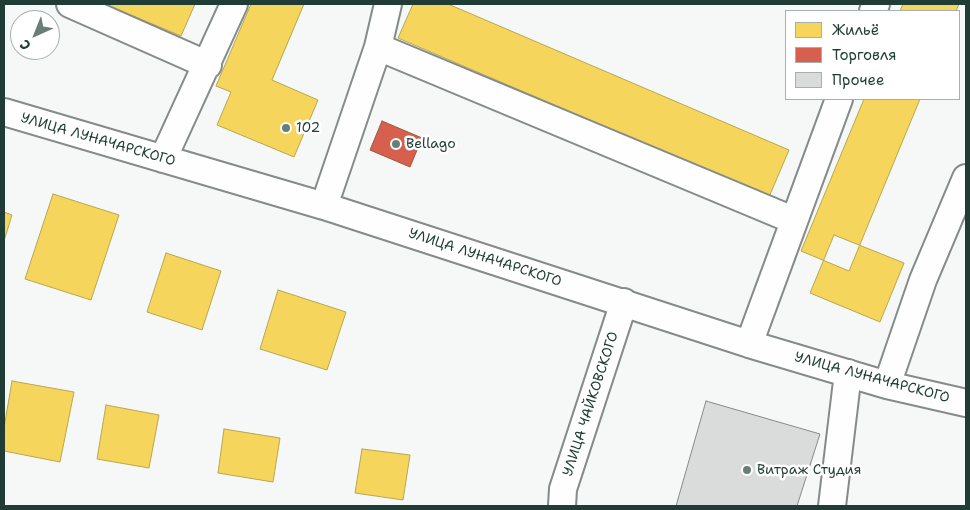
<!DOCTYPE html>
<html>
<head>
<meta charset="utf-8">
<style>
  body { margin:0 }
  #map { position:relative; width:970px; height:510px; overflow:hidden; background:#f6f7f7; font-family:"Shantell Sans",sans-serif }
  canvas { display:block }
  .frame { position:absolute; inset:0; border:5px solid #1f3d34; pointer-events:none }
  .legend { position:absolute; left:785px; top:10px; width:175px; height:90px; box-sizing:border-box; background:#fff; border:1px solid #a5b1ae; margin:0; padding:6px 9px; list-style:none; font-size:15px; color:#1f3d34 }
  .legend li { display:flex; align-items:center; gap:10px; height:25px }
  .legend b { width:25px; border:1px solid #a5b1ae }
  .north { position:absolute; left:10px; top:10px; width:50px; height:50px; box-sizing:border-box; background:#fff; border:1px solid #a5b1ae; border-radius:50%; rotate:224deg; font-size:14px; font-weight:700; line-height:20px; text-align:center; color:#1f3d34 }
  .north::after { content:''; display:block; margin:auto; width:18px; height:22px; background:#6a7e78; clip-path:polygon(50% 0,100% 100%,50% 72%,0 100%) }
</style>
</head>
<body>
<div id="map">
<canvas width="970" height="510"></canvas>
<div class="frame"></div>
<ul class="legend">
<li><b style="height:14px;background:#f6d55c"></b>Жильё</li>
<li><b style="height:14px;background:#d6604d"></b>Торговля</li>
<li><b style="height:14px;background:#dadcdc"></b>Прочее</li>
</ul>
<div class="north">С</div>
</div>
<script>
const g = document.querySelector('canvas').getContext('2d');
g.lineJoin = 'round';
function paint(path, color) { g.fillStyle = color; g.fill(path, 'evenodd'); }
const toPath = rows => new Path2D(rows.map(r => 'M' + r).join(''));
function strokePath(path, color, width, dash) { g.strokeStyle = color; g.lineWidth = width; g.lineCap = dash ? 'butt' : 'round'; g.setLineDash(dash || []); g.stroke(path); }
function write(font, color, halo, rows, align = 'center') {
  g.font = font + ' "Shantell Sans",sans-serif'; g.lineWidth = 5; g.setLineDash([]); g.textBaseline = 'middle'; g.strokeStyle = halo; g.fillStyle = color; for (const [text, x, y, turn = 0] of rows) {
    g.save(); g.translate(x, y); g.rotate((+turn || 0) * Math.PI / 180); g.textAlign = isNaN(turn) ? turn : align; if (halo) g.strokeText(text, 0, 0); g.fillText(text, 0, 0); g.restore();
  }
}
const homes = toPath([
  [104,4,195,4,181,36,104,4],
  [251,4,304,4,272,80,318,100,294,157,217,125,231,92,216,86,251,4],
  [413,4,448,4,789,150,769,197,398,38,413,4],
  [903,4,959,4,956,11,900,11,903,4],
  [864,99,920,99,849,271,801,251,864,99],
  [53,194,119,215,91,300,25,279,53,194],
  [4,212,12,215,4,241,4,212],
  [834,235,904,263,880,322,810,293,834,235],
  [166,253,221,271,202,330,147,312,166,253],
  [278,290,346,312,327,370,260,349,278,290],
  [12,381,74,392,60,462,4,451,4,428,12,381],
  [106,405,159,415,149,468,97,459,106,405],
  [224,429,280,438,273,482,218,473,224,429],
  [362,449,410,455,403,500,355,493,362,449]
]);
paint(homes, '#f6d55c');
strokePath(homes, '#b6a750', 1);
const shops = toPath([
  [382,121,422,138,410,167,370,150,382,121]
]);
paint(shops, '#d6604d');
strokePath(shops, '#9f5646', 1);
const building = toPath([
  [706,401,820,434,797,506,676,506,706,401]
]);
paint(building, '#dadcdc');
strokePath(building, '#858b8a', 1);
const minor = toPath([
  [70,4,208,65],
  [873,11,876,4],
  [378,47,793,220],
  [4,112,324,206,749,344,887,385,966,403],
  [163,159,234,4],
  [324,206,378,47,388,4],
  [749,344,839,99],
  [887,385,923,280,966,178],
  [562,506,563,489,624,302],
  [832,506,848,373]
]);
strokePath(minor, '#858b8a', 30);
strokePath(minor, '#fefefe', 26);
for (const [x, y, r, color] of [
  [286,128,5,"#6a7e78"],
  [396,144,5,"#6a7e78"],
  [747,470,5,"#6a7e78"]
]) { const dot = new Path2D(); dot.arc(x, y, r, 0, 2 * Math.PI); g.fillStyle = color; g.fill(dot); strokePath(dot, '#fff', 2); }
write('14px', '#1f3d34', '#fff', [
  ["102",296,128],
  ["Bellago",406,144],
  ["Витраж Студия",757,470]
], 'left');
write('14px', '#1f3d34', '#fff', [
  ["УЛИЦА ЛУНАЧАРСКОГО",98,140,16],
  ["УЛИЦА ЛУНАЧАРСКОГО",485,258,18],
  ["УЛИЦА ЛУНАЧАРСКОГО",872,378,15],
  ["УЛИЦА ЧАЙКОВСКОГО",591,404,-72]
]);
</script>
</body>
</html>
